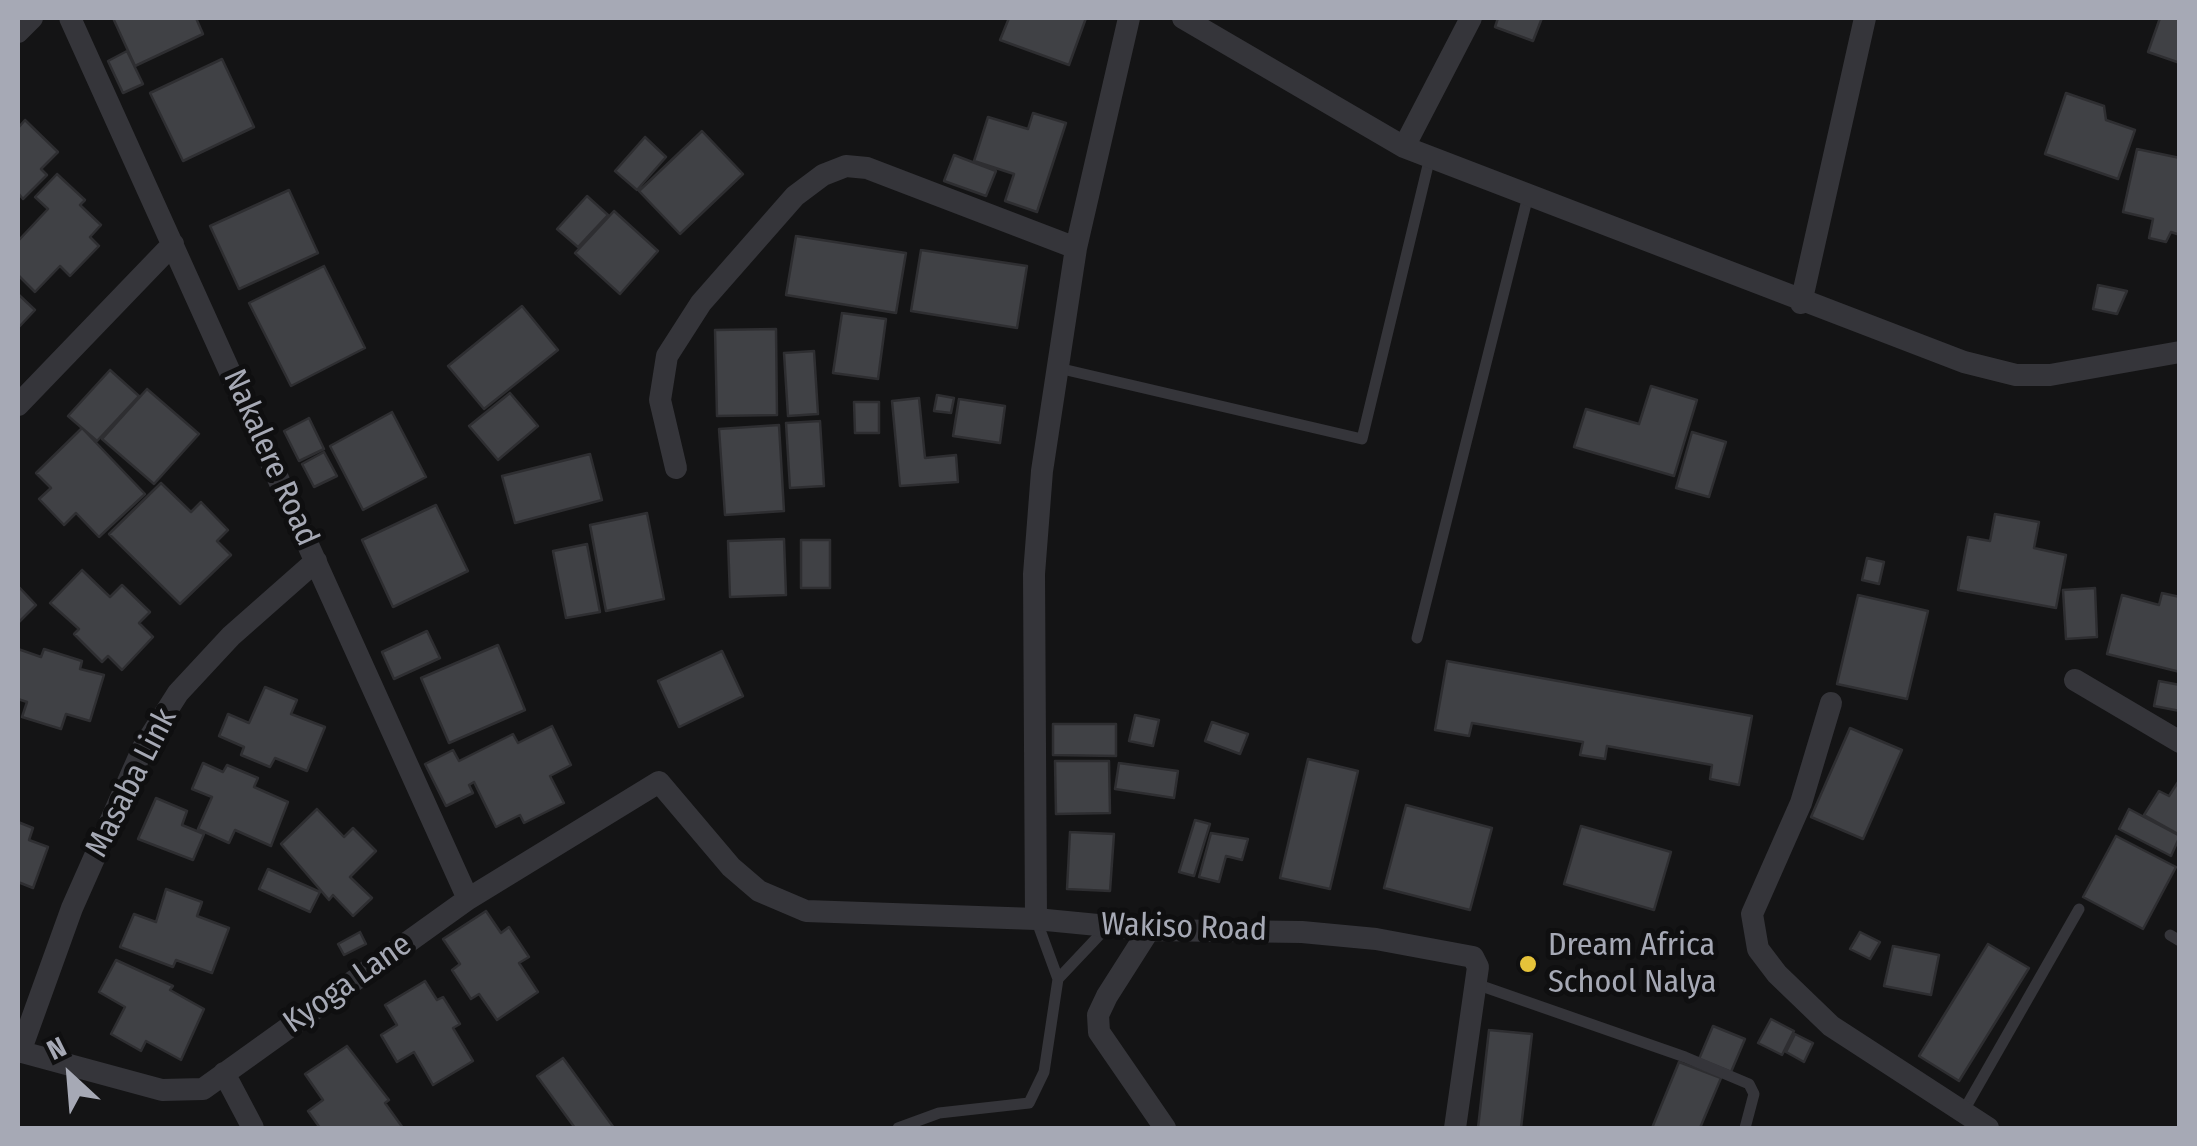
<!DOCTYPE html>
<html>
<head>
<meta charset="utf-8">
<style>
  body { margin:0 }
  #map { position:relative; width:2197px; height:1146px; overflow:hidden; background:#141415; font-family:"Fira Sans Condensed",sans-serif }
  canvas { display:block }
  .frame { position:absolute; inset:0; border:20px solid #a6a9b5; pointer-events:none }
  .north { position:absolute; left:20px; top:1026px; width:100px; height:100px; -webkit-text-stroke:8px #0f0f10; paint-order:stroke; rotate:334deg; font-size:28px; font-weight:700; line-height:40px; text-align:center; color:#a6a9b5 }
  .north::after { content:''; display:block; margin:auto; width:35px; height:45px; background:#a6a9b5; clip-path:polygon(50% 0,100% 100%,50% 72%,0 100%) }
</style>
</head>
<body>
<div id="map">
<canvas width="2197" height="1146"></canvas>
<div class="frame"></div>
<div class="north">N</div>
</div>
<script>
const g = document.querySelector('canvas').getContext('2d');
g.lineJoin = 'round';
function paint(path, color) { g.fillStyle = color; g.fill(path, 'evenodd'); }
const toPath = rows => new Path2D(rows.map(r => 'M' + r).join(''));
function strokePath(path, color, width, dash) { g.strokeStyle = color; g.lineWidth = width; g.lineCap = dash ? 'butt' : 'round'; g.setLineDash(dash || []); g.stroke(path); }
function write(font, color, halo, rows, align = 'center') {
  g.font = font + ' "Fira Sans Condensed",sans-serif'; g.lineWidth = 10; g.setLineDash([]); g.textBaseline = 'middle'; g.strokeStyle = halo; g.fillStyle = color; for (const [text, x, y, turn = 0] of rows) {
    g.save(); g.translate(x, y); g.rotate((+turn || 0) * Math.PI / 180); g.textAlign = isNaN(turn) ? turn : align; if (halo) g.strokeText(text, 0, 0); g.fillText(text, 0, 0); g.restore();
  }
}
const building = toPath([
  [113,18,196,18,203,34,135,66,113,18],
  [1009,18,1086,18,1069,65,1000,40,1009,18],
  [1498,18,1542,18,1533,41,1495,27,1498,18],
  [2160,18,2180,18,2180,63,2148,52,2160,18],
  [127,51,143,84,123,93,108,61,127,51],
  [222,59,254,127,183,161,150,93,222,59],
  [2066,93,2104,106,2106,120,2135,130,2118,179,2045,154,2066,93],
  [1033,113,1066,123,1037,212,1005,201,1014,174,974,161,988,117,1028,129,1033,113],
  [25,120,58,152,41,169,47,175,23,199,18,193,18,128,25,120],
  [702,131,743,174,680,234,639,191,702,131],
  [645,137,666,157,637,190,615,171,645,137],
  [2137,149,2180,158,2180,235,2171,232,2166,242,2149,238,2153,219,2123,212,2137,149],
  [954,155,996,171,986,196,944,181,954,155],
  [57,174,85,200,80,205,101,225,90,237,99,246,70,276,60,266,35,292,18,275,18,241,48,209,35,197,57,174],
  [289,190,318,253,239,289,210,226,289,190],
  [587,196,608,215,578,247,557,229,587,196],
  [614,211,658,251,620,294,575,253,614,211],
  [796,236,906,253,896,313,786,295,796,236],
  [921,250,1027,266,1017,328,911,311,921,250],
  [324,266,365,348,291,386,249,303,324,266],
  [2098,285,2127,291,2117,314,2093,309,2098,285],
  [18,294,35,310,18,328,18,294],
  [522,306,558,350,484,409,448,366,522,306],
  [842,313,886,319,878,379,833,373,842,313],
  [776,329,777,415,717,416,715,330,776,329],
  [814,351,818,414,788,416,784,353,814,351],
  [110,370,139,396,97,441,68,416,110,370],
  [1651,386,1697,400,1674,476,1574,447,1586,409,1639,424,1651,386],
  [147,389,199,434,154,484,102,439,147,389],
  [510,393,538,426,498,460,469,426,510,393],
  [937,395,954,398,951,413,934,411,937,395],
  [919,398,925,458,956,455,958,482,900,486,892,401,919,398],
  [959,399,1005,406,1000,443,953,436,959,399],
  [854,402,879,402,879,433,855,433,854,402],
  [392,412,426,477,363,510,330,446,392,412],
  [309,418,324,449,299,461,284,431,309,418],
  [820,421,824,486,790,488,786,423,820,421],
  [779,425,784,511,725,515,719,429,779,425],
  [82,428,145,494,99,537,76,513,64,525,39,499,51,488,36,473,82,428],
  [1692,432,1726,442,1709,497,1676,488,1692,432],
  [324,452,337,476,314,487,302,464,324,452],
  [590,454,602,500,515,523,502,476,590,454],
  [161,483,191,512,201,502,228,530,217,541,231,555,180,604,109,534,161,483],
  [436,505,468,571,393,607,362,540,436,505],
  [647,513,664,599,606,611,590,525,647,513],
  [1995,514,2039,522,2034,548,2066,555,2056,608,1958,590,1968,537,1990,541,1995,514],
  [784,539,786,595,730,597,728,541,784,539],
  [801,540,830,540,830,588,801,588,801,540],
  [587,544,600,612,566,618,553,551,587,544],
  [1867,558,1884,562,1879,584,1862,580,1867,558],
  [82,570,110,597,122,585,150,612,139,623,153,637,122,670,108,656,102,662,74,634,79,629,50,603,82,570],
  [18,586,36,605,18,623,18,586],
  [2095,588,2097,637,2066,639,2063,590,2095,588],
  [2162,593,2180,597,2180,672,2107,654,2122,595,2159,605,2162,593],
  [1858,595,1928,611,1907,699,1837,684,1858,595],
  [427,631,440,658,394,679,382,652,427,631],
  [498,645,525,710,449,743,421,678,498,645],
  [18,649,41,657,44,649,82,661,80,669,104,675,90,721,66,714,61,729,22,717,27,702,18,699,18,649],
  [722,651,743,696,679,727,658,681,722,651],
  [1447,661,1752,716,1739,785,1710,779,1712,765,1607,746,1605,759,1580,755,1583,742,1472,723,1469,736,1435,730,1447,661],
  [2159,681,2180,685,2180,711,2154,706,2159,681],
  [265,687,297,700,291,714,325,727,307,771,275,758,270,767,241,755,244,747,219,736,228,714,249,723,265,687],
  [1135,715,1159,720,1153,746,1129,741,1135,715],
  [1212,722,1248,734,1240,754,1205,741,1212,722],
  [1053,724,1116,724,1116,756,1053,755,1053,724],
  [552,726,571,765,550,776,564,803,524,823,520,815,496,827,474,782,469,785,473,793,446,806,425,764,453,750,459,761,513,734,518,743,552,726],
  [1850,728,1902,750,1863,839,1811,817,1850,728],
  [1308,759,1358,771,1330,889,1280,878,1308,759],
  [1055,761,1109,761,1110,813,1056,814,1055,761],
  [203,763,223,772,227,765,258,778,254,787,288,802,271,846,235,830,229,843,198,829,212,797,192,789,203,763],
  [1119,763,1178,771,1174,798,1115,789,1119,763],
  [2180,779,2180,835,2144,815,2159,791,2169,796,2180,779],
  [156,798,187,811,182,825,204,834,193,860,138,839,156,798],
  [1406,805,1492,828,1470,910,1384,888,1406,805],
  [317,809,344,837,353,828,376,851,350,877,372,898,353,916,333,895,329,900,281,844,317,809],
  [2129,809,2180,836,2171,856,2119,829,2129,809],
  [1195,820,1210,824,1194,876,1179,872,1195,820],
  [18,822,33,828,29,840,48,847,33,888,18,882,18,822],
  [1581,826,1671,852,1654,910,1564,884,1581,826],
  [1070,832,1114,834,1110,891,1067,889,1070,832],
  [1211,833,1248,839,1242,860,1226,856,1219,882,1199,877,1211,833],
  [2116,836,2176,867,2143,929,2083,897,2116,836],
  [268,869,320,892,310,912,259,889,268,869],
  [166,889,202,902,197,916,229,928,212,973,176,960,173,967,120,947,134,914,156,922,166,889],
  [486,911,501,933,509,927,529,957,519,963,538,992,497,1020,479,994,471,999,452,970,460,964,443,939,486,911],
  [360,932,366,944,344,955,338,944,360,932],
  [1860,932,1880,942,1870,959,1850,949,1860,932],
  [1988,944,2029,968,1959,1081,1919,1056,1988,944],
  [1893,946,1939,955,1931,995,1884,986,1893,946],
  [116,960,173,986,170,990,204,1009,181,1060,146,1041,141,1051,111,1034,125,1007,99,992,116,960],
  [425,981,437,1000,443,997,460,1024,453,1028,473,1061,433,1085,414,1052,397,1062,381,1035,397,1025,385,1005,425,981],
  [1771,1019,1794,1031,1782,1055,1758,1043,1771,1019],
  [1713,1026,1745,1039,1731,1072,1699,1059,1713,1026],
  [1489,1030,1532,1034,1521,1128,1478,1128,1489,1030],
  [1795,1034,1813,1043,1804,1062,1786,1052,1795,1034],
  [347,1046,389,1100,385,1103,403,1128,320,1128,308,1111,323,1100,305,1074,347,1046],
  [563,1058,614,1128,575,1128,537,1076,563,1058],
  [1679,1062,1721,1078,1700,1128,1652,1128,1679,1062]
]);
paint(building, '#404145');
strokePath(building, '#2e2e31', 2.5);
strokePath(toPath([
  [1058,368,1362,439,1430,157],
  [1417,638,1528,196],
  [1036,919,1058,979],
  [2170,935,2180,941],
  [1473,983,1685,1057,1749,1084,1754,1094,1745,1128],
  [1963,1112,2079,909],
  [898,1128,939,1113,1029,1103,1044,1072,1058,979,1108,926]
]), '#35353a', 11);
strokePath(toPath([
  [70,18,468,899],
  [1183,18,1404,147,1964,362,2016,375,2050,375,2180,352],
  [18,32,32,18],
  [1404,147,1471,18],
  [1801,303,1865,18],
  [18,405,173,244],
  [676,468,660,400,667,356,701,303,795,196,823,175,846,166,867,168,1076,248],
  [2075,680,2180,742],
  [1831,703,1801,803,1752,914,1758,949,1777,974,1831,1026,1988,1128],
  [1036,919,1034,574,1042,471,1076,248,1129,18],
  [1149,930,1107,996,1098,1015,1099,1032,1165,1128],
  [18,1051,162,1090,203,1089,468,899,659,782,731,867,759,891,806,911,1036,919,1149,930,1302,932,1376,939,1473,957,1478,967,1455,1128],
  [20,1052,72,908,143,748,178,693,231,636,316,561],
  [224,1073,253,1128]
]), '#35353a', 22);
for (const [x, y, r, color] of [
  [1528,964,10,"#e6c33a"]
]) { const dot = new Path2D(); dot.arc(x, y, r, 0, 2 * Math.PI); g.fillStyle = color; g.fill(dot); strokePath(dot, '#0f0f10', 4); }
write('32px', '#a6a9b5', '#0f0f10', [
  ["Nakalere Road",270,458,66],
  ["Masaba Link",132,783,-63],
  ["Wakiso Road",1184,928,2],
  ["Kyoga Lane",348,984,-35]
]);
write('32px', '#a6a9b5', '#0f0f10', [
  ["Dream Africa",1548,946],
  ["School Nalya",1548,983]
], 'left');
</script>
</body>
</html>
